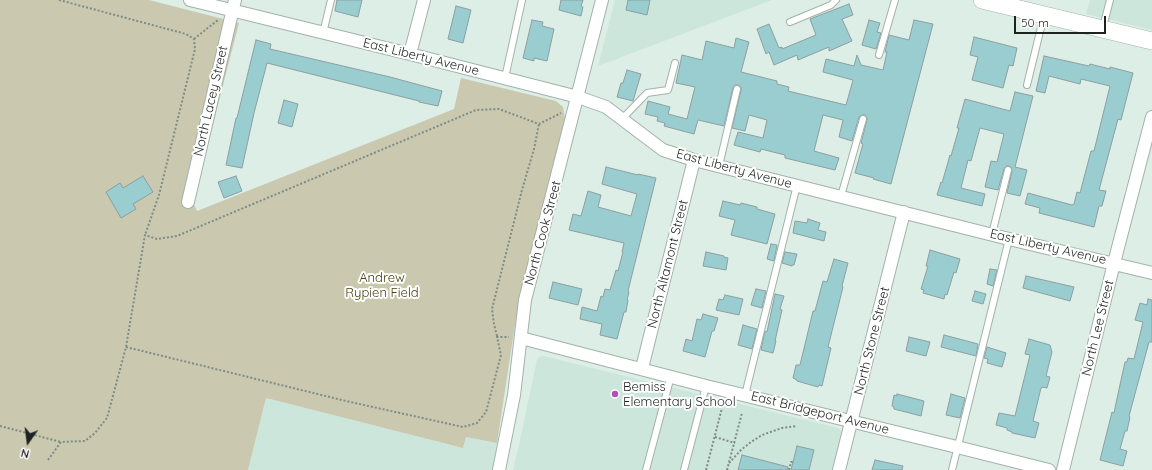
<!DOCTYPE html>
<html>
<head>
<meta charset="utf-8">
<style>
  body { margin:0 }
  #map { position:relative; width:1152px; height:470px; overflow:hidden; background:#ddeee7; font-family:Quicksand,sans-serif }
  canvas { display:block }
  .north { position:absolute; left:8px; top:422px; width:40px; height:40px; -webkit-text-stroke:3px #fff; paint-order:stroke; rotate:194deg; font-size:11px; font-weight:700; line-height:16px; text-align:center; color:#1c2320 }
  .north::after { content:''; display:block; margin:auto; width:14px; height:18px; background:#1c2320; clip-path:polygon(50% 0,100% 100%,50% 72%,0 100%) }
  .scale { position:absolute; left:1014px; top:16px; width:92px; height:18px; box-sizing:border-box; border:2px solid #1c2320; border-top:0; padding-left:5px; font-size:12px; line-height:14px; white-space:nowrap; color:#1c2320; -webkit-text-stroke:3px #fff; paint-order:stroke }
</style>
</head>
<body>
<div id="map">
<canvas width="1152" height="470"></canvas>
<div class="north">N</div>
<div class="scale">50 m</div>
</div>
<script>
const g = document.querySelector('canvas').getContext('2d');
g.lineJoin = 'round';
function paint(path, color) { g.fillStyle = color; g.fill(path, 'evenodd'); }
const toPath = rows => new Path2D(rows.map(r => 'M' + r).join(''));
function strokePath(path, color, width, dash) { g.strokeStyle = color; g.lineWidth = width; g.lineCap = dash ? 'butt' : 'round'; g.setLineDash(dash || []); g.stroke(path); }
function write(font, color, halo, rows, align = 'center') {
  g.font = font + ' Quicksand,sans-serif'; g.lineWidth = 4; g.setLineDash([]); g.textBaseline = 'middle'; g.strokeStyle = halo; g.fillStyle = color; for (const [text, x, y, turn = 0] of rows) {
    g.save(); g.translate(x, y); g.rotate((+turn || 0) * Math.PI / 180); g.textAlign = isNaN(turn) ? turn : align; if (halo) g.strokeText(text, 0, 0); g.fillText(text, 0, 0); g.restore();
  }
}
paint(toPath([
  [615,0,772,0,598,66],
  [1090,0,1152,0,1152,30,1086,14],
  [543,356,838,428,841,431,841,435,832,470,513,470,519,445,537,360,539,357],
  [266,398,463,448,466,437,497,443,493,470,248,470]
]), '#cce6db');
paint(toPath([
  [0,0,149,0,239,23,193,202,197,211,454,109,461,78,556,101,563,107,565,118,521,291,514,331,497,443,466,437,463,448,266,398,248,470,0,470]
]), '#cac9af');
const building = toPath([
  [337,0,362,0,358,17,335,11,337,0],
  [561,0,583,0,581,6,583,7,581,16,559,10,561,0],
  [628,0,650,0,647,15,626,10,628,0],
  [849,4,853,15,842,19,852,41,829,51,829,47,798,60,797,55,774,65,769,52,766,54,757,29,769,24,779,48,782,47,782,49,816,35,810,19,849,4],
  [456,6,471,10,463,43,448,39,456,6],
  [532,20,543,22,542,26,554,29,547,61,534,58,534,61,523,58,532,20],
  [869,20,880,23,877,32,881,33,876,49,862,45,869,20],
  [914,20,933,24,891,184,873,179,874,178,855,173,863,144,861,143,867,120,867,118,865,115,862,115,859,117,852,141,839,137,843,120,823,115,814,151,839,158,835,170,785,158,785,155,761,149,760,152,734,145,738,132,763,138,767,120,749,115,745,131,732,128,741,90,741,87,738,85,735,85,733,88,724,126,698,120,694,134,664,126,665,123,657,121,658,117,645,114,648,101,670,107,668,114,687,119,695,87,676,83,682,55,702,60,706,41,734,48,736,38,749,42,741,72,777,81,777,84,789,87,788,91,846,105,853,80,823,72,826,59,854,66,857,55,861,65,883,70,887,52,885,52,889,35,909,40,914,20],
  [974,37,1017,48,1013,66,1009,65,1003,88,972,80,978,57,970,55,974,37],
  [256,40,271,44,270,49,390,77,442,91,438,106,419,102,419,101,267,63,254,113,242,168,226,165,236,118,237,118,256,40],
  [1044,56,1089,66,1090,64,1110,69,1110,67,1133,73,1121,120,1118,119,1099,190,1106,191,1102,206,1099,206,1094,227,1039,213,1040,208,1025,204,1028,193,1072,205,1074,204,1077,192,1080,193,1091,151,1094,151,1110,86,1081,79,1080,84,1049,76,1045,93,1036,91,1044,56],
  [627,70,641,74,633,101,617,97,621,83,623,83,627,70],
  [1015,92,1033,96,1015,167,1027,170,1020,196,1007,193,1012,171,1011,167,1009,166,1006,166,1004,169,998,190,985,187,991,161,997,162,1004,134,980,128,971,161,968,160,961,188,985,194,982,206,937,195,941,182,942,183,950,155,951,156,959,128,957,128,965,99,1010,111,1015,92],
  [284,100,298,104,292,127,278,123,284,100],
  [606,167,638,175,638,174,656,178,628,291,629,292,627,300,628,300,626,312,624,312,617,339,600,335,602,324,580,319,582,307,597,311,601,296,603,297,605,289,610,290,616,270,618,271,623,252,622,252,624,243,569,230,573,214,581,216,588,191,601,195,598,207,631,216,637,194,602,184,606,167],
  [143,176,153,192,133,204,136,209,121,218,106,192,120,183,123,188,143,176],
  [236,176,242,191,224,198,218,182,236,176],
  [723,201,740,205,741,203,757,207,757,209,775,214,767,244,731,235,735,220,719,216,723,201],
  [808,219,820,223,818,230,826,232,824,241,793,233,795,221,807,223,808,219],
  [771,244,777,245,774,261,767,259,771,244],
  [930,250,960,259,956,273,954,272,947,295,945,294,944,299,923,293,924,290,921,289,928,266,926,266,930,250],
  [706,252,724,256,724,257,728,258,726,270,703,266,706,252],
  [785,252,797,254,794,265,792,265,792,266,782,263,785,252],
  [834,259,848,263,842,286,843,287,828,347,831,348,822,386,819,385,818,387,797,381,797,380,793,378,796,365,800,365,813,311,815,311,823,281,827,282,834,259],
  [990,269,997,270,993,286,987,284,990,269],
  [1026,276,1074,287,1070,301,1023,288,1026,276],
  [553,282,582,289,578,305,549,298,553,282],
  [756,289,766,291,762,308,751,305,756,289],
  [975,291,986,294,983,304,972,301,975,291],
  [775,294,784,296,780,309,782,310,775,341,776,341,773,353,761,350,765,331,767,332,775,294],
  [725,295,743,299,739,315,716,310,719,299,723,300,725,295],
  [1148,299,1152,300,1152,342,1149,342,1129,416,1130,417,1127,431,1125,431,1120,449,1127,451,1123,466,1100,460,1112,412,1114,413,1118,394,1125,362,1127,362,1128,358,1134,359,1143,322,1135,320,1140,303,1147,305,1148,299],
  [703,314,718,318,714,331,712,331,705,357,683,351,686,339,692,341,697,319,701,320,703,314],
  [743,325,757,329,752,349,738,345,743,325],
  [944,335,978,344,976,356,941,347,944,335],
  [909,337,930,342,926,356,906,351,909,337],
  [1029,339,1050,345,1052,352,1046,376,1050,377,1047,388,1042,387,1042,388,1041,388,1033,421,1039,423,1035,438,1012,433,1012,432,1007,430,1007,428,996,425,999,413,1015,416,1030,355,1025,354,1029,339],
  [987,347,1006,353,1002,367,987,363,988,359,984,358,987,347],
  [897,394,924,401,921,416,894,409,894,407,892,406,894,395,897,396,897,394],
  [951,394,965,398,960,418,946,415,951,394],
  [797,446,814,450,809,470,791,470,797,446],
  [742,455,788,467,787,470,738,470,742,455],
  [875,460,903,466,902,470,872,470,875,460]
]);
paint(building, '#99cdd0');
strokePath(building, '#8c9fa0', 1);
const service = toPath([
  [790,22,831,5,836,0],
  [1103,27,1110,0],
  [323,33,331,0],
  [879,55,895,0],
  [505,78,522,0],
  [1027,85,1044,15],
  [622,119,647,93,668,90,675,63],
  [719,166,737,89],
  [841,196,863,119],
  [992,234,1008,170],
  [745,395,797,185],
  [646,470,671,376],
  [684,470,706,386],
  [952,470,1009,239]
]);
const minor = toPath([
  [190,0,410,54,578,97,606,107,663,150,694,160,1009,239,1152,273],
  [410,54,424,0],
  [188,202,235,0],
  [521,338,706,386,957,447,1049,470],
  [642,368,694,160],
  [499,470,514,395,525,300,602,0],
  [839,470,904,212],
  [1063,470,1114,263,1152,117]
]);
const secondary = toPath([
  [982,0,1152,41]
]);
strokePath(service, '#a2b2ab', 8);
strokePath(minor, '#a2b2ab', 14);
strokePath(secondary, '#a2b2ab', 18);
strokePath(toPath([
  [59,0,186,34,194,39,195,49,159,195,145,235],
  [194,39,218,20],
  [497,336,494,324,492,309,522,190,534,149,539,124],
  [126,347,346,401,463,427,477,423,486,412,501,355,497,337,509,337],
  [0,426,61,442],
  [715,437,735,443],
  [48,460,61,442,85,441,95,433,107,418,126,347,145,235,157,239,177,236,476,110,499,109,539,124,561,113],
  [729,463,741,450,751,442,762,435,782,428,797,426],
  [706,470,722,408],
  [727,470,742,413],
  [789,470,791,462,793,462]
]), '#7f8b86', 2, [2, 2]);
strokePath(service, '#fff', 6);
strokePath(minor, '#fff', 12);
strokePath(secondary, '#fff', 17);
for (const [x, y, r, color] of [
  [615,394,4,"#b050b9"]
]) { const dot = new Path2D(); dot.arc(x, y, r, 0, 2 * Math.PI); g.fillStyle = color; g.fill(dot); strokePath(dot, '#fff', 1.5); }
write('13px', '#1c2320', '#fff', [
  ["East Liberty Avenue",421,57,14],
  ["North Lacey Street",211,101,-77],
  ["East Liberty Avenue",734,169,15],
  ["North Cook Street",543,233,-75],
  ["East Liberty Avenue",1048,247,13],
  ["North Altamont Street",668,264,-76],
  ["North Lee Street",1098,328,-76],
  ["North Stone Street",872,341,-76],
  ["East Bridgeport Avenue",820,413,14]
]);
write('13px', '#454312', '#fff', [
  ["Andrew",382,278],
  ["Rypien Field",382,293]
]);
write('13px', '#1c2320', '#fff', [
  ["Bemiss",623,387],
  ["Elementary School",623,402]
], 'left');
</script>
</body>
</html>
